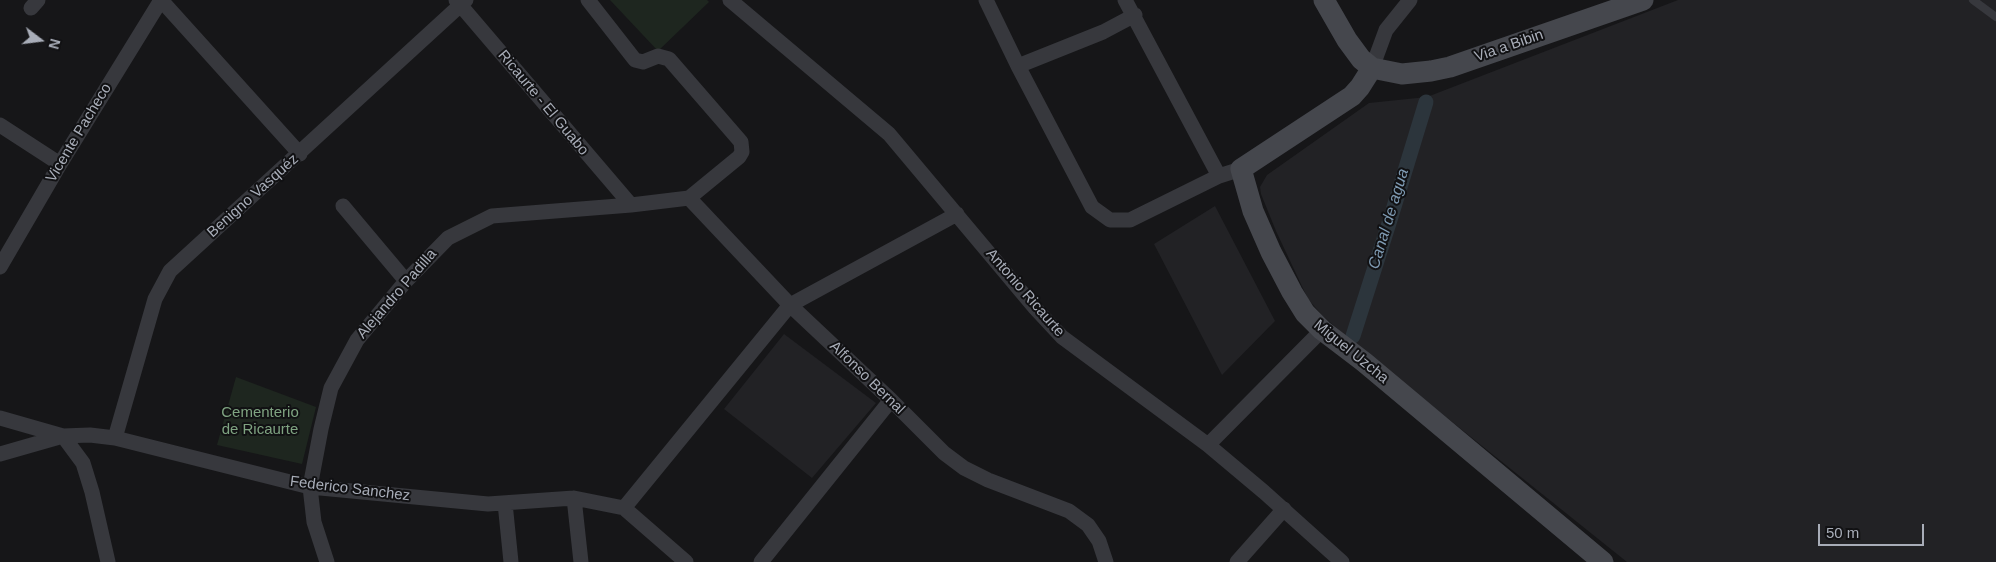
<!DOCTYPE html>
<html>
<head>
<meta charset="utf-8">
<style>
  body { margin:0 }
  #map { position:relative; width:1996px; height:562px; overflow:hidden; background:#161618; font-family:Arial,sans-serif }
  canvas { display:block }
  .north { position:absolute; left:15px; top:15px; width:50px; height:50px; -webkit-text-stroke:4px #111113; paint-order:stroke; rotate:105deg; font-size:14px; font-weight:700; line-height:20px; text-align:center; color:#a8adb8 }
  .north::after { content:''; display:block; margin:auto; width:18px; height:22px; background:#a8adb8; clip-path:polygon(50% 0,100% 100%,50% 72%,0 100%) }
  .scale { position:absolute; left:1818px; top:524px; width:106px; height:22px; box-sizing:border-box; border:2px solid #a8adb8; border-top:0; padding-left:6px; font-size:15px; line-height:18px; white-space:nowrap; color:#a8adb8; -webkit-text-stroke:4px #111113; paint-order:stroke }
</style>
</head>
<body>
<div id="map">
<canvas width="1996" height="562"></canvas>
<div class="north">N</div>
<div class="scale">50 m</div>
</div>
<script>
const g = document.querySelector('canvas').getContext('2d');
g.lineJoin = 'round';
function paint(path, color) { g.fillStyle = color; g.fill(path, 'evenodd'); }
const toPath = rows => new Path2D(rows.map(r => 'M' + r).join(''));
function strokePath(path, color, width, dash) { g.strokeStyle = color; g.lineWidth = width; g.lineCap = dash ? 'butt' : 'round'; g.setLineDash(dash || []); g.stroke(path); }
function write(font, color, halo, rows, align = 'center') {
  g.font = font + ' Arial,sans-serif'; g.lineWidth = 4; g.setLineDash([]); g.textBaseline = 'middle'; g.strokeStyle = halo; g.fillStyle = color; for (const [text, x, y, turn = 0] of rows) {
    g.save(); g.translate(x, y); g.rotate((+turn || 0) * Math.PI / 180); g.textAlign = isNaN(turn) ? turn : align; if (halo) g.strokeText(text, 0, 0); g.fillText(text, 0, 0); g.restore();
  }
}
paint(toPath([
  [1678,0,1996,0,1996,562,1627,562,1351,341,1322,315,1308,299,1276,231,1261,194,1260,187,1267,175,1369,103,1427,97],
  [1215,206,1275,321,1222,375,1154,244],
  [784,334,876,403,812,478,724,409]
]), '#222225');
paint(toPath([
  [610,0,707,0,709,2,658,51],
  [236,377,316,407,302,464,217,445]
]), '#1e261f');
strokePath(toPath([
  [1353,336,1390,220,1426,102]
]), '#2c353c', 15);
strokePath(toPath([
  [1973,0,1996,17]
]), '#37383d', 8);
strokePath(toPath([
  [161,0,300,154],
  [456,0,631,205],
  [588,0,635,60,643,62,658,56,669,59,741,142,742,152,739,157,689,198],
  [730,0,889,134,1035,308,1062,337,1208,445,1264,492,1342,562],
  [986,0,1018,66,1092,207,1110,220,1130,220,1219,176,1241,169],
  [1125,0,1219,176],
  [31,8,38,0],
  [1018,66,1103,32,1135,15],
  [1372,68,1386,30,1410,0],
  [0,125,60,164],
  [343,206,406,281],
  [0,267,60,164,161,0],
  [0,418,63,436,90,435,115,438,310,487,488,504,574,498,624,508,686,562],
  [115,438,155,299,170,271,466,0],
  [1208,445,1322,330],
  [0,454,63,436,83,463,92,492,108,562],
  [574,498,581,562],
  [505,503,511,562],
  [624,508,790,305,957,214],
  [327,562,314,522,310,487,321,429,331,388,357,340,406,281,448,238,492,216,631,205,689,198,790,305,891,400,944,453,964,468,988,480,1069,511,1088,525,1099,541,1106,562],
  [761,562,891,400],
  [1237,562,1284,509]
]), '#37383d', 15);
strokePath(toPath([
  [1324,0,1347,40,1361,59,1372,68,1402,74,1431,71,1450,67,1643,0],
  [1372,68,1360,87,1352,96,1241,169,1253,211,1271,252,1292,292,1305,313,1322,330,1364,362,1603,562]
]), '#45474d', 21);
write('15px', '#a8adb8', '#111113', [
  ["Via a Bibin",1509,46,-19],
  ["Ricaurte - El Guabo",543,103,50],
  ["Vicente Pacheco",79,133,-59],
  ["Benigno Vasquéz",253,196,-42],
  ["Antonio Ricaurte",1025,293,49],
  ["Alejandro Padilla",397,294,-49],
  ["Miguel Uzcha",1351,352,39],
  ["Alfonso Bernal",867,378,44],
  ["Federico Sanchez",350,489,7]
]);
write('15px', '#7fa381', '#111113', [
  ["Cementerio",260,413],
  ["de Ricaurte",260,430]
]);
write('italic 16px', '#7f9bb3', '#111113', [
  ["Canal de agua",1389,219,-73]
]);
</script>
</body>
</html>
